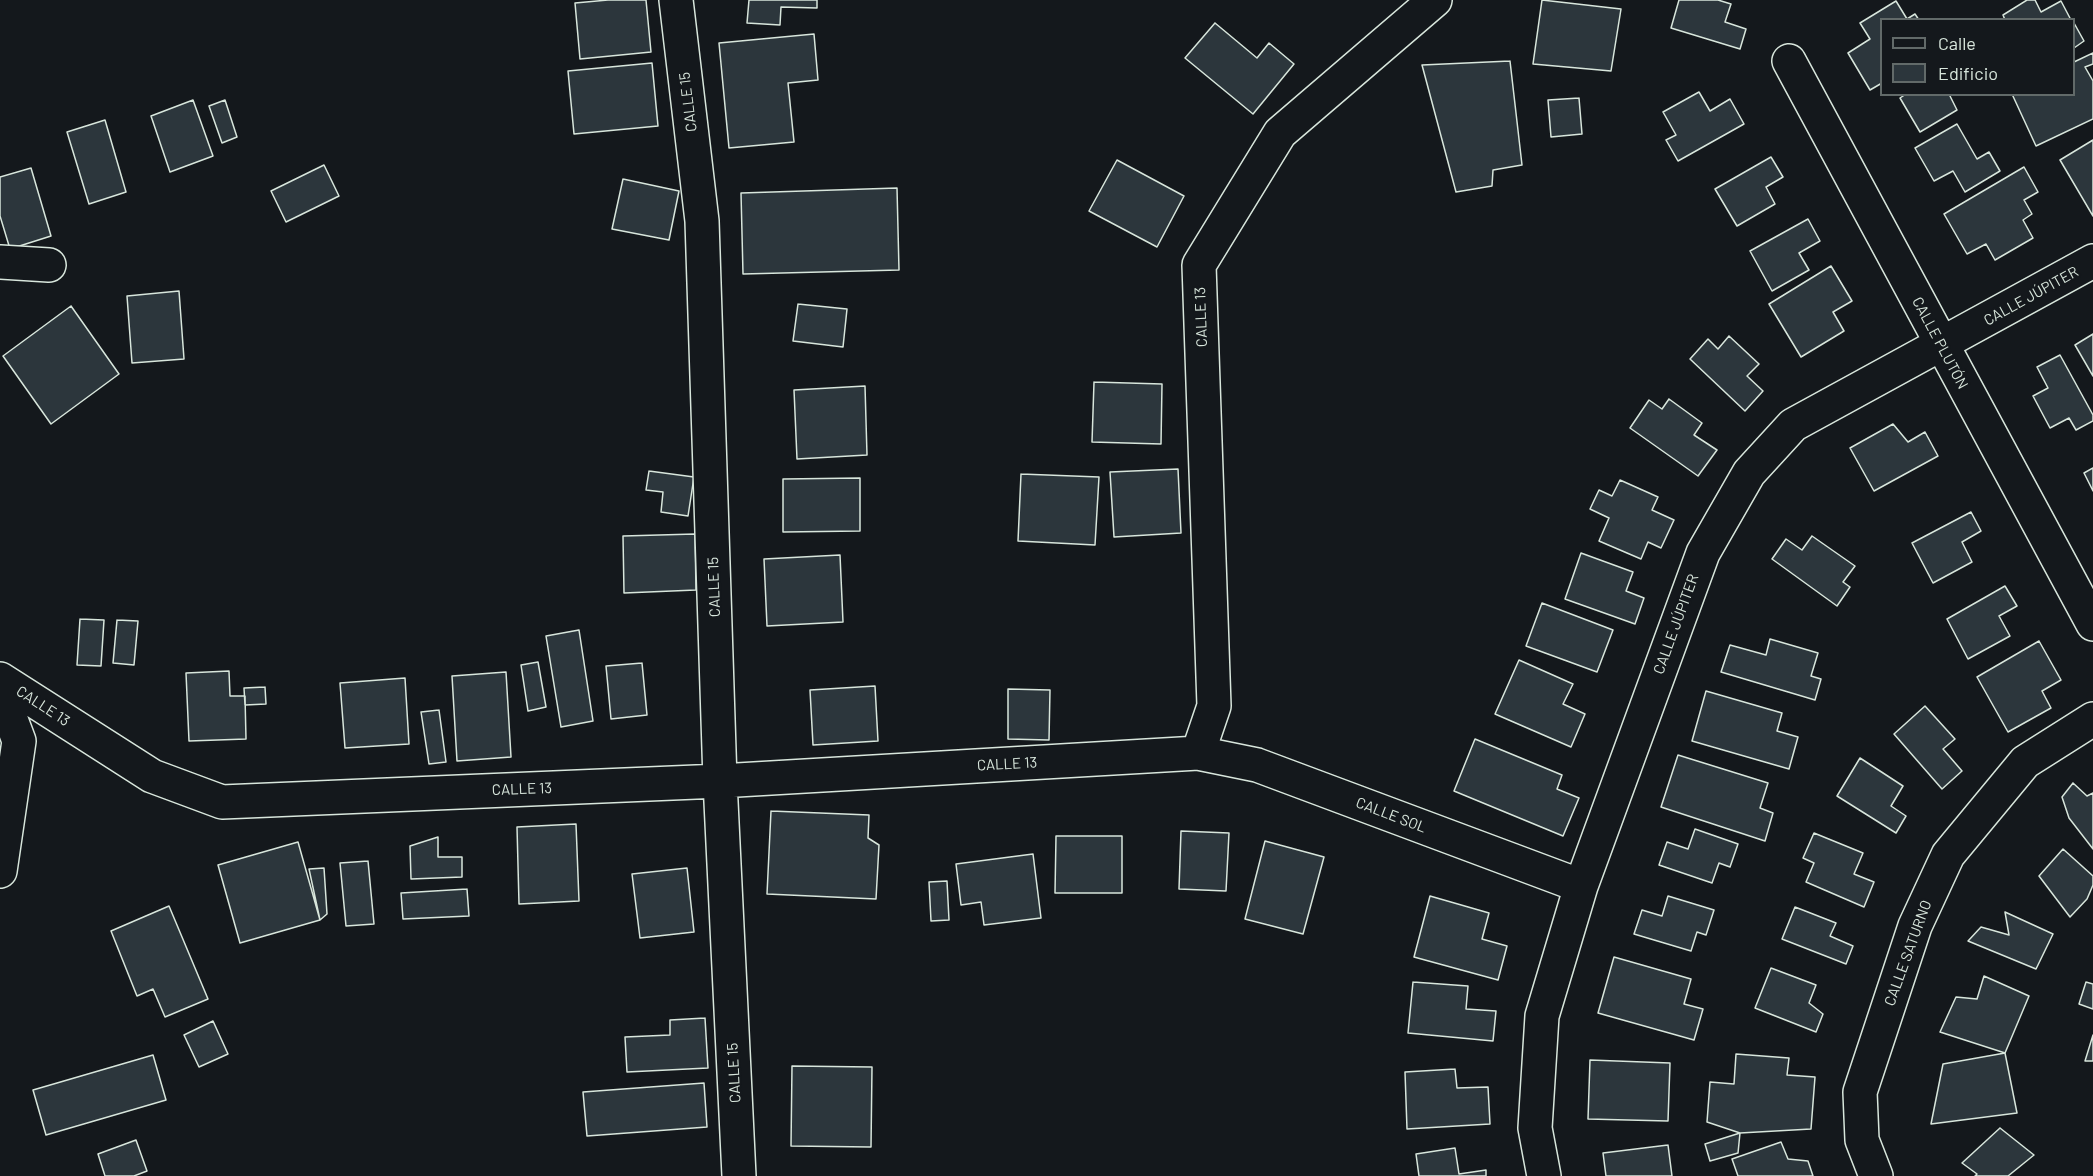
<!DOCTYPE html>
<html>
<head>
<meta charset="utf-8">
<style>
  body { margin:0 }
  #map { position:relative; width:2093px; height:1176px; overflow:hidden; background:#14181c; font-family:Barlow,sans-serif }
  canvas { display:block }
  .legend { position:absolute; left:1880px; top:18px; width:195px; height:78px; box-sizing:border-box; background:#14181c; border:2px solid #626a69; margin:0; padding:8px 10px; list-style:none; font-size:18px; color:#d8e6dc }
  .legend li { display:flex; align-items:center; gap:12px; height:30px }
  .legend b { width:30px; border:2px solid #626a69 }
</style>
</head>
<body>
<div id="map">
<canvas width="2093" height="1176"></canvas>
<ul class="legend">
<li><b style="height:8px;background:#14181c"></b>Calle</li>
<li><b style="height:16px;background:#2c363c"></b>Edificio</li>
</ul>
</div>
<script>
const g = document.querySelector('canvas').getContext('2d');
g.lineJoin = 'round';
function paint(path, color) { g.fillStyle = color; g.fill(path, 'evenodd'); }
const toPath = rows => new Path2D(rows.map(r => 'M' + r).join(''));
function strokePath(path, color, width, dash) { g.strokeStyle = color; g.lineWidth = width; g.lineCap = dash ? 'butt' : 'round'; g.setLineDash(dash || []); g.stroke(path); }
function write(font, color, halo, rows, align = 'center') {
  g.font = font + ' Barlow,sans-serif'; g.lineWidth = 4.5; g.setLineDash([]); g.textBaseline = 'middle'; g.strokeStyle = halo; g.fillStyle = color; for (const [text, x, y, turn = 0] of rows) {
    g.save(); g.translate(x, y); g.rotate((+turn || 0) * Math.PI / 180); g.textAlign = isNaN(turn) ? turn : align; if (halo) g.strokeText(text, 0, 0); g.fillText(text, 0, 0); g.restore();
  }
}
const building = toPath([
  [608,0,646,0,651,52,580,59,575,3,608,0],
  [749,0,817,0,817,8,781,7,780,25,747,23,749,0],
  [1542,0,1621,9,1611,71,1533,64,1542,0],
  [1679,0,1718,0,1731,4,1725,22,1746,29,1740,49,1671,28,1679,0],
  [2027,0,2035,0,2041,12,2061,1,2071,20,2005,20,2003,15,2027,0],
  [1896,1,1907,19,1915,14,1919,20,1882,20,1882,83,1870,90,1848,53,1870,39,1860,23,1896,1],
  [1215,23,1257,58,1269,43,1294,64,1253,114,1185,58,1215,23],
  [2074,23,2084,41,2074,48,2074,23],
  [814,34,818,80,788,83,794,142,729,148,719,43,814,34],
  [2093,53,2093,64,2085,67,2093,81,2093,119,2036,146,2012,94,2074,94,2074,62,2093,53],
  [1510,61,1522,165,1493,170,1492,186,1456,192,1422,65,1510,61],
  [652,63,658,126,574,134,568,71,652,63],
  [1699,92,1710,111,1730,99,1744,124,1678,161,1666,140,1676,135,1663,112,1699,92],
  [1906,94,1949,94,1957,110,1920,132,1900,98,1906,94],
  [1579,98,1582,134,1551,137,1548,100,1579,98],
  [193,100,213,156,170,172,151,116,193,100],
  [225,100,237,137,222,143,209,106,225,100],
  [105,120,126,192,89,204,67,132,105,120],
  [1957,124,1977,159,1989,152,2000,171,1965,192,1953,171,1934,181,1915,148,1957,124],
  [2093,140,2093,216,2060,160,2093,140],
  [1771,157,1783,177,1766,187,1775,204,1737,226,1715,189,1771,157],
  [1117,160,1184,196,1157,247,1089,211,1117,160],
  [324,165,339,196,286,222,271,191,324,165],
  [2024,167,2038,192,2024,200,2032,214,2023,220,2033,238,1995,260,1986,244,1967,254,1944,214,2024,167],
  [31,168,51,236,10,249,0,216,0,177,31,168],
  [623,179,679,191,669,240,612,229,623,179],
  [897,188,899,270,743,274,741,193,897,188],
  [1808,219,1820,241,1799,253,1809,270,1772,291,1750,251,1808,219],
  [1831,266,1852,301,1833,312,1844,331,1801,357,1769,304,1831,266],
  [179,291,184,359,132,363,127,296,179,291],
  [798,304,847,309,843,347,793,341,798,304],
  [71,306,119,374,51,424,3,356,71,306],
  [2093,334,2093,376,2075,345,2093,334],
  [1729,336,1759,364,1747,376,1763,391,1745,411,1690,359,1708,339,1718,349,1729,336],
  [2060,355,2093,415,2093,421,2076,430,2069,418,2050,428,2033,396,2048,388,2037,367,2060,355],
  [1094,382,1162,384,1161,444,1092,442,1094,382],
  [865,386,867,455,797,459,794,390,865,386],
  [1669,399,1702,423,1694,435,1717,450,1698,476,1630,428,1649,400,1662,409,1669,399],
  [1893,424,1908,442,1925,432,1938,456,1874,491,1850,448,1893,424],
  [2093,468,2093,491,2084,473,2093,468],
  [1178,469,1181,533,1114,537,1110,472,1178,469],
  [649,471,694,477,688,516,661,512,663,492,646,490,649,471],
  [1021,474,1099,477,1095,545,1018,541,1021,474],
  [860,478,860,531,783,532,783,479,860,478],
  [1620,480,1658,497,1652,510,1674,520,1661,548,1648,542,1641,559,1599,541,1609,518,1590,509,1599,490,1612,496,1620,480],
  [1971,512,1981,531,1962,542,1972,562,1933,583,1912,543,1971,512],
  [695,534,696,590,624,593,623,536,695,534],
  [1812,536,1855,566,1843,582,1850,587,1837,606,1772,559,1786,539,1802,550,1812,536],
  [1581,553,1633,572,1626,591,1644,598,1635,624,1565,599,1581,553],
  [840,555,843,622,767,626,764,559,840,555],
  [2005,586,2017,606,1999,616,2010,636,1968,659,1947,619,2005,586],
  [1542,603,1613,630,1597,672,1526,646,1542,603],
  [80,619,104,620,101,666,77,665,80,619],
  [117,620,138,621,134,665,113,663,117,620],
  [579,630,593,721,561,727,546,636,579,630],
  [1770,639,1818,653,1811,676,1821,679,1815,700,1721,672,1730,645,1766,655,1770,639],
  [2039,641,2061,680,2042,691,2051,708,2008,732,1977,677,2039,641],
  [1519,660,1573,684,1563,704,1585,714,1571,747,1495,714,1519,660],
  [538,662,546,707,528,711,521,665,538,662],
  [642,663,647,715,611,719,606,666,642,663],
  [229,671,230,696,245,696,246,739,189,741,186,673,229,671],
  [506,672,511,757,457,761,452,676,506,672],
  [405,678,409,744,345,748,340,683,405,678],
  [875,686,878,741,813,745,810,690,875,686],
  [265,687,266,704,245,705,244,688,265,687],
  [1008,689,1050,690,1049,740,1008,739,1008,689],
  [1706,691,1782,713,1777,731,1798,737,1789,769,1692,741,1706,691],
  [1925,706,1955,739,1943,749,1962,771,1942,789,1894,734,1925,706],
  [439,710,446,762,429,764,421,712,439,710],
  [1475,739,1562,775,1557,789,1579,798,1563,836,1454,791,1475,739],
  [1678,755,1768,783,1760,808,1773,813,1765,841,1661,807,1678,755],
  [1860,758,1903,786,1891,806,1906,816,1896,833,1837,796,1860,758],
  [2073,783,2087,796,2093,793,2093,849,2069,818,2062,797,2073,783],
  [771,811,869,815,868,838,879,845,876,899,767,894,771,811],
  [576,824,579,901,519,904,517,827,576,824],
  [1695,829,1738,844,1730,867,1719,863,1712,883,1659,865,1667,842,1688,849,1695,829],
  [1181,831,1229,833,1226,891,1179,889,1181,831],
  [1814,833,1863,853,1854,874,1874,882,1864,907,1806,882,1814,863,1803,858,1814,833],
  [1056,836,1122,836,1122,893,1055,893,1056,836],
  [438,837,438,857,462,857,462,877,411,879,410,846,438,837],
  [1265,841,1324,857,1303,934,1245,919,1265,841],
  [298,842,320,920,240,943,218,865,298,842],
  [2063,849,2093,876,2093,885,2087,899,2070,917,2039,876,2063,849],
  [1033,854,1041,918,984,925,981,902,961,905,956,864,1033,854],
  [368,861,374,924,346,926,340,863,368,861],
  [324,868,327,914,320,920,309,869,324,868],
  [687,868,694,932,640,938,632,874,687,868],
  [947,881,949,920,931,921,929,882,947,881],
  [467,889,469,916,403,919,401,893,467,889],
  [1430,896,1489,913,1482,939,1507,946,1498,980,1414,957,1430,896],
  [1668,896,1714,910,1706,935,1697,932,1691,951,1634,934,1642,910,1662,916,1668,896],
  [169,906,208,999,165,1017,153,989,137,996,111,931,169,906],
  [1795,907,1836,923,1830,936,1853,946,1846,964,1782,939,1795,907],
  [2005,912,2053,934,2036,969,1968,941,1981,927,2009,935,2005,912],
  [1614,957,1691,979,1684,1004,1703,1009,1694,1040,1598,1013,1614,957],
  [1771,968,1816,985,1809,1003,1823,1014,1816,1032,1755,1008,1771,968],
  [1984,976,2029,996,2005,1053,1940,1032,1956,997,1977,999,1984,976],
  [1413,982,1468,986,1466,1009,1496,1011,1493,1041,1408,1033,1413,982],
  [2086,982,2093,984,2093,1009,2079,1004,2086,982],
  [705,1018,708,1068,627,1072,625,1037,670,1035,670,1020,705,1018],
  [213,1021,228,1054,199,1067,184,1035,213,1021],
  [2093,1035,2093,1061,2085,1061,2093,1035],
  [2005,1053,2017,1113,1931,1124,1943,1064,2005,1053],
  [1736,1054,1789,1058,1787,1075,1815,1077,1811,1129,1740,1133,1707,1122,1710,1082,1734,1084,1736,1054],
  [153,1055,166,1100,46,1135,33,1090,153,1055],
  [1590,1060,1670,1063,1668,1121,1588,1119,1590,1060],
  [792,1066,872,1067,871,1147,791,1146,792,1066],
  [1455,1069,1457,1088,1488,1087,1490,1124,1407,1129,1405,1072,1455,1069],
  [704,1083,707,1127,587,1136,583,1092,704,1083],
  [2000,1128,2034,1155,2008,1176,1975,1176,1977,1174,1962,1163,2000,1128],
  [1740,1133,1738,1153,1710,1161,1705,1144,1740,1133],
  [136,1140,147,1171,134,1176,105,1176,98,1154,136,1140],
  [1781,1142,1788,1159,1808,1161,1813,1176,1738,1176,1732,1159,1781,1142],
  [1668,1145,1672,1176,1606,1176,1603,1153,1668,1145],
  [1455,1148,1459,1174,1486,1170,1486,1176,1419,1176,1416,1154,1455,1148]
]);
paint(building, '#2c363c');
strokePath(building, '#d8e6dc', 1.5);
const minor = toPath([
  [676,0,702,221,720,781,739,1176],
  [1789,61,2093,624],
  [0,262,49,265],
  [0,679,152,776,222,802,720,781,1198,753,1214,706,1199,265,1280,133,1435,0],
  [0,690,19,741,0,871],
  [1198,753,1257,765,1581,886],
  [1544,1176,1535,1128,1542,1016,1581,886,1703,553,1749,473,1793,425,2093,261],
  [1876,1176,1862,1140,1860,1092,1915,926,1948,855,2025,762,2093,719]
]);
strokePath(minor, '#d8e6dc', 36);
strokePath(minor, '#14181c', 33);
write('15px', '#d8e6dc', '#14181c', [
  ["CALLE 15",688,102,-97],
  ["CALLE JÚPITER",2031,296,-29],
  ["CALLE 13",1201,317,-92],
  ["CALLE PLUTÓN",1940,343,62],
  ["CALLE 15",714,587,-92],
  ["CALLE JÚPITER",1676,624,-70],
  ["CALLE 13",43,706,33],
  ["CALLE 13",1007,764,-3],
  ["CALLE 13",522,789,-2],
  ["CALLE SOL",1391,815,21],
  ["CALLE SATURNO",1908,953,-70],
  ["CALLE 15",734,1073,-93]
]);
</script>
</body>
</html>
